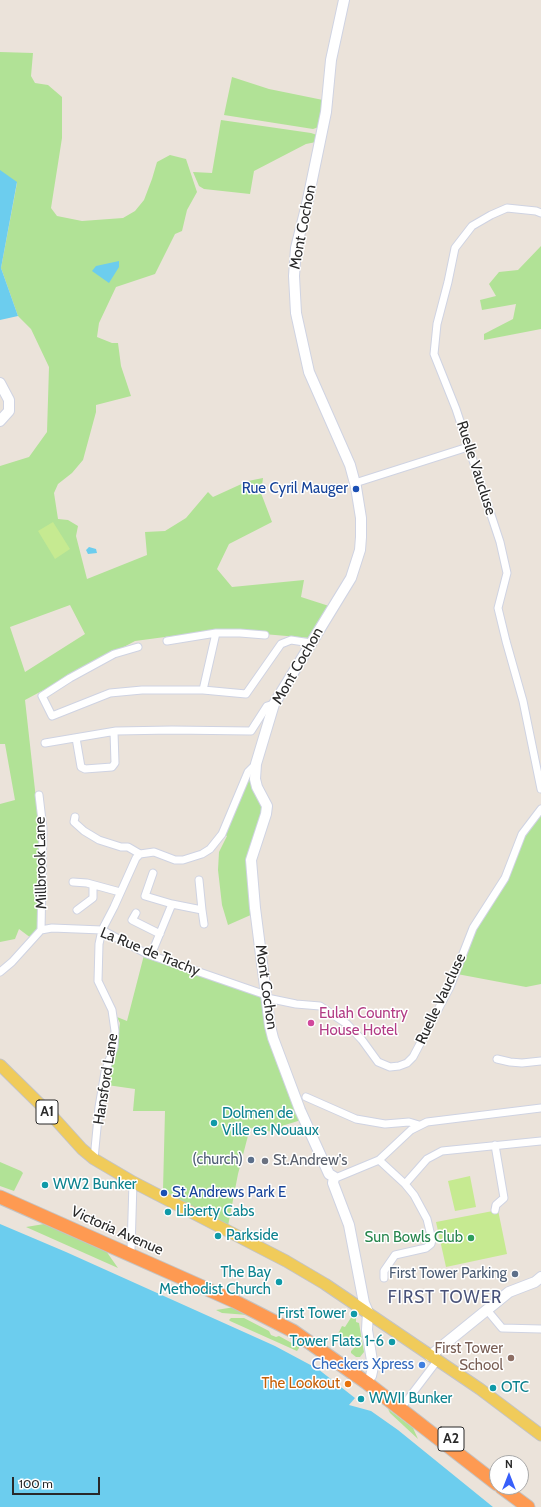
<!DOCTYPE html>
<html>
<head>
<meta charset="utf-8">
<style>
  body { margin:0 }
  #map { position:relative; width:541px; height:1507px; overflow:hidden; background:#ebe3da; font-family:Cabin,sans-serif }
  canvas { display:block }
  .north { position:absolute; left:489px; top:1455px; width:40px; height:40px; box-sizing:border-box; background:#fff; border:1px solid #a9a9a9; border-radius:50%; rotate:0deg; font-size:11px; font-weight:700; line-height:16px; text-align:center; color:#292929 }
  .north::after { content:''; display:block; margin:auto; width:14px; height:18px; background:#385ffa; clip-path:polygon(50% 0,100% 100%,50% 72%,0 100%) }
  .scale { position:absolute; left:12px; top:1477px; width:88px; height:18px; box-sizing:border-box; border:2px solid #292929; border-top:0; padding-left:5px; font-size:12px; line-height:14px; white-space:nowrap; color:#292929; -webkit-text-stroke:3px #fff; paint-order:stroke }
</style>
</head>
<body>
<div id="map">
<canvas width="541" height="1507"></canvas>
<div class="north">N</div>
<div class="scale">100 m</div>
</div>
<script>
const g = document.querySelector('canvas').getContext('2d');
g.lineJoin = 'round';
function paint(path, color) { g.fillStyle = color; g.fill(path, 'evenodd'); }
const toPath = rows => new Path2D(rows.map(r => 'M' + r).join(''));
function strokePath(path, color, width, dash) { g.strokeStyle = color; g.lineWidth = width; g.lineCap = dash ? 'butt' : 'round'; g.setLineDash(dash || []); g.stroke(path); }
function write(font, color, halo, rows, align = 'center') {
  g.font = font + ' Cabin,sans-serif'; g.lineWidth = 3; g.setLineDash([]); g.textBaseline = 'middle'; g.strokeStyle = halo; g.fillStyle = color; for (const [text, x, y, turn = 0] of rows) {
    g.save(); g.translate(x, y); g.rotate((+turn || 0) * Math.PI / 180); g.textAlign = isNaN(turn) ? turn : align; if (halo) g.strokeText(text, 0, 0); g.fillText(text, 0, 0); g.restore();
  }
}
paint(toPath([
  [0,52,33,53,31,76,35,83,48,85,62,97,62,138,51,208,57,216,82,221,123,218,135,211,144,200,152,179,157,162,170,155,186,159,197,192,187,210,182,231,175,234,155,274,116,287,99,323,97,337,112,343,118,343,121,366,131,396,96,405,96,412,83,460,72,473,58,484,54,493,58,519,68,520,78,526,76,536,87,579,147,555,145,532,165,531,186,518,208,492,213,497,248,481,263,478,261,493,272,522,229,544,217,569,232,587,304,580,301,597,329,606,310,638,217,630,135,641,25,700,42,853,39,928,31,938,19,929,15,939,0,942,0,804,15,800,5,744,0,744,0,466,29,457,47,432,49,367,31,329,18,316,1,268,17,183,0,171],
  [70,605,85,634,25,672,10,627],
  [232,77,269,89,323,100,319,127,313,129,224,115],
  [221,120,311,133,317,135,316,142,306,144,254,171,250,194,204,189,199,186,193,172,212,173],
  [541,246,541,329,484,340,484,334,513,319,516,304,482,310,480,300,496,296,489,284,499,272,518,270],
  [252,775,263,809,246,860,253,914,228,925,222,905,218,870,219,852,227,836,224,834,248,778],
  [541,813,541,984,526,987,457,974,475,928,524,836],
  [144,955,263,997,301,1120,282,1126,279,1133,250,1128,238,1174,228,1226,180,1201,163,1190,165,1111,133,1111,135,1089,107,1085,119,1030,120,1023,117,1017,127,1021],
  [0,1162,21,1171,23,1173,14,1191,0,1186],
  [44,1224,106,1251,118,1268,26,1227],
  [235,1307,248,1315,222,1313,216,1310],
  [352,1316,356,1317,356,1322,359,1323,364,1352,360,1357,356,1357,351,1353,351,1351,357,1345,353,1342,354,1340,351,1336,343,1346,336,1338,342,1326,345,1327],
  [231,1318,244,1318,269,1331,271,1335,276,1337,279,1336,299,1347,299,1348,297,1351,230,1321,229,1320],
  [388,1409,413,1428,418,1439,390,1413]
]), '#b1e296');
paint(toPath([
  [53,522,70,549,55,559,38,531],
  [470,1176,476,1207,455,1211,448,1181],
  [498,1210,507,1254,446,1267,436,1222]
]), '#c6ea91');
paint(toPath([
  [0,170,17,182,1,268,18,316,0,320],
  [119,261,119,267,109,283,92,271,96,266],
  [89,547,96,549,97,553,88,554,86,550],
  [0,1224,66,1252,275,1346,318,1369,355,1398,349,1405,371,1411,398,1430,493,1507,0,1507]
]), '#6ccdee');
const street = toPath([
  [541,213,536,211,507,208,491,215,472,226,455,248,448,282,437,324,434,354,456,409,500,542,507,573,498,608,506,641,523,701,541,789],
  [355,483,468,447],
  [167,641,216,633,240,633,265,635],
  [138,647,114,654,70,678,42,696,52,716,110,693,142,690,203,690,246,694,281,644,291,640,311,643],
  [203,690,216,633],
  [76,738,81,767,85,769,112,767,115,763,114,732],
  [45,743,116,731,172,730,251,731,267,706,274,704],
  [39,795,43,829,41,930],
  [75,817,74,822,84,831,99,840,121,847,128,847,140,854],
  [153,873,145,896,172,904],
  [73,882,87,883,120,892],
  [77,910,93,898,93,885],
  [202,910,204,924],
  [136,913,132,920,160,934],
  [151,955,172,904,202,910,199,880],
  [0,972,12,962,41,930,52,928,102,930,147,954,266,995],
  [267,998,296,1004,320,1006,347,1024,362,1040,378,1062,390,1067,399,1066,407,1063,413,1057,450,987,473,928,505,878,522,834,541,809],
  [497,1059,510,1062,522,1063,541,1061],
  [306,1097,356,1119,385,1124,409,1122,419,1125],
  [94,1159,99,1107,105,1072,114,1047,115,1031,112,1010,98,981,99,944,102,930,114,907,136,858,140,854,154,852,175,860,183,860,202,854,210,849,222,834,248,772,256,764],
  [379,1160,405,1184,427,1159,442,1151,541,1141],
  [334,1177,338,1177,379,1160,411,1130,427,1122,541,1108],
  [495,1210,496,1205,504,1198,495,1145],
  [131,1250,133,1182],
  [384,1278,384,1271,395,1255,426,1248,431,1244,432,1240,427,1219,414,1195,405,1184],
  [487,1310,502,1328,541,1329],
  [405,1403,437,1361]
]);
const secondary = toPath([
  [344,0,331,60,326,112,307,204,296,248,294,276,296,313,309,372,350,465,356,487,361,518,361,537,360,550,351,578,274,704,256,764,255,779,257,787,267,806,266,814,251,860,255,908,270,1026,273,1038,300,1110,329,1174,334,1177,333,1183,349,1225,364,1303,368,1312,367,1330,373,1367,371,1376],
  [0,383,9,400,9,411,0,421],
  [430,1356,509,1292,535,1282,541,1277]
]);
const primary = toPath([
  [0,1065,54,1118,82,1149,94,1159,133,1182,286,1261,325,1284,480,1389,541,1435]
]);
const highway = toPath([
  [0,1197,234,1301,293,1331,367,1383,497,1484],
  [501,1487,528,1507]
]);
strokePath(street, '#cfd3e2', 9);
strokePath(secondary, '#cfd3e2', 12);
strokePath(primary, '#c3c3c3', 13);
strokePath(highway, '#c3c3c3', 15);
strokePath(street, '#fff', 7);
strokePath(secondary, '#fff', 10);
strokePath(primary, '#f0cb5a', 11);
strokePath(highway, '#fe9a52', 13);
for (const [x, y, r, color] of [
  [356,489,4,"#1a4fb4"],
  [311,1023,4,"#d1479c"],
  [214,1123,4,"#0f9aa8"],
  [251,1160,4,"#5c6f8a"],
  [265,1161,4,"#6b7280"],
  [45,1185,4,"#0f9aa8"],
  [164,1193,4,"#1a4fb4"],
  [168,1212,4,"#0f9aa8"],
  [218,1236,4,"#0f9aa8"],
  [471,1238,4,"#2e9e5b"],
  [515,1274,4,"#5c6f8a"],
  [279,1282,4,"#0f9aa8"],
  [354,1314,4,"#0f9aa8"],
  [392,1342,4,"#0f9aa8"],
  [511,1358,4,"#8d6e63"],
  [422,1365,4,"#3f7fe0"],
  [348,1384,4,"#e8710a"],
  [493,1388,4,"#0f9aa8"],
  [361,1399,4,"#0f9aa8"]
]) { const dot = new Path2D(); dot.arc(x, y, r, 0, 2 * Math.PI); g.fillStyle = color; g.fill(dot); strokePath(dot, '#fff', 1.5); }
for (const [x, y, w] of [
  [47,1112,22],
  [451,1439,26]
]) { const box = new Path2D(); box.roundRect(x - w / 2, y - 12, w, 24, 3); g.fillStyle = '#fff'; g.fill(box); strokePath(box, '#292929', 1); }
write('bold 14px', '#292929', null, [
  ["A1",47,1112],
  ["A2",451,1439]
]);
write('15px', '#292929', '#fff', [
  ["Mont Cochon",303,227,-79],
  ["Ruelle Vaucluse",476,468,72],
  ["Mont Cochon",298,666,-60],
  ["Millbrook Lane",41,863,-91],
  ["La Rue de Trachy",150,952,22],
  ["Mont Cochon",266,987,82],
  ["Ruelle Vaucluse",441,999,-65],
  ["Hansford Lane",106,1079,-81],
  ["Victoria Avenue",117,1231,24]
]);
write('15px', '#164399', '#fff', [
  ["Rue Cyril Mauger",348,489],
  ["St Andrews Park E",172,1193,"left"]
], 'right');
write('15px', '#b23c85', '#fff', [
  ["Eulah Country",319,1014],
  ["House Hotel",319,1031]
], 'left');
write('15px', '#0d838f', '#fff', [
  ["Dolmen de",222,1114],
  ["Ville es Nouaux",222,1131],
  ["WW2 Bunker",53,1185],
  ["Liberty Cabs",176,1212],
  ["Parkside",226,1236],
  ["The Bay",271,1273,"right"],
  ["Methodist Church",271,1290,"right"],
  ["First Tower",346,1314,"right"],
  ["Tower Flats 1-6",384,1342,"right"],
  ["OTC",501,1388],
  ["WWII Bunker",369,1399]
], 'left');
write('15px', '#4e5e75', '#fff', [
  ["(church)",243,1160],
  ["First Tower Parking",507,1274]
], 'right');
write('15px', '#5b616d', '#fff', [
  ["St.Andrew's",273,1161]
], 'left');
write('15px', '#27864d', '#fff', [
  ["Sun Bowls Club",463,1238]
], 'right');
write('15px', '#785e54', '#fff', [
  ["First Tower",503,1349],
  ["School",503,1366]
], 'right');
write('15px', '#366cbe', '#fff', [
  ["Checkers Xpress",414,1365]
], 'right');
write('15px', '#c56008', '#fff', [
  ["The Lookout",340,1384]
], 'right');
g.letterSpacing = '1px';
write('17px', '#495279', '#fff', [
  ["FIRST TOWER",445,1298]
]);
g.letterSpacing = '0px';
</script>
</body>
</html>
